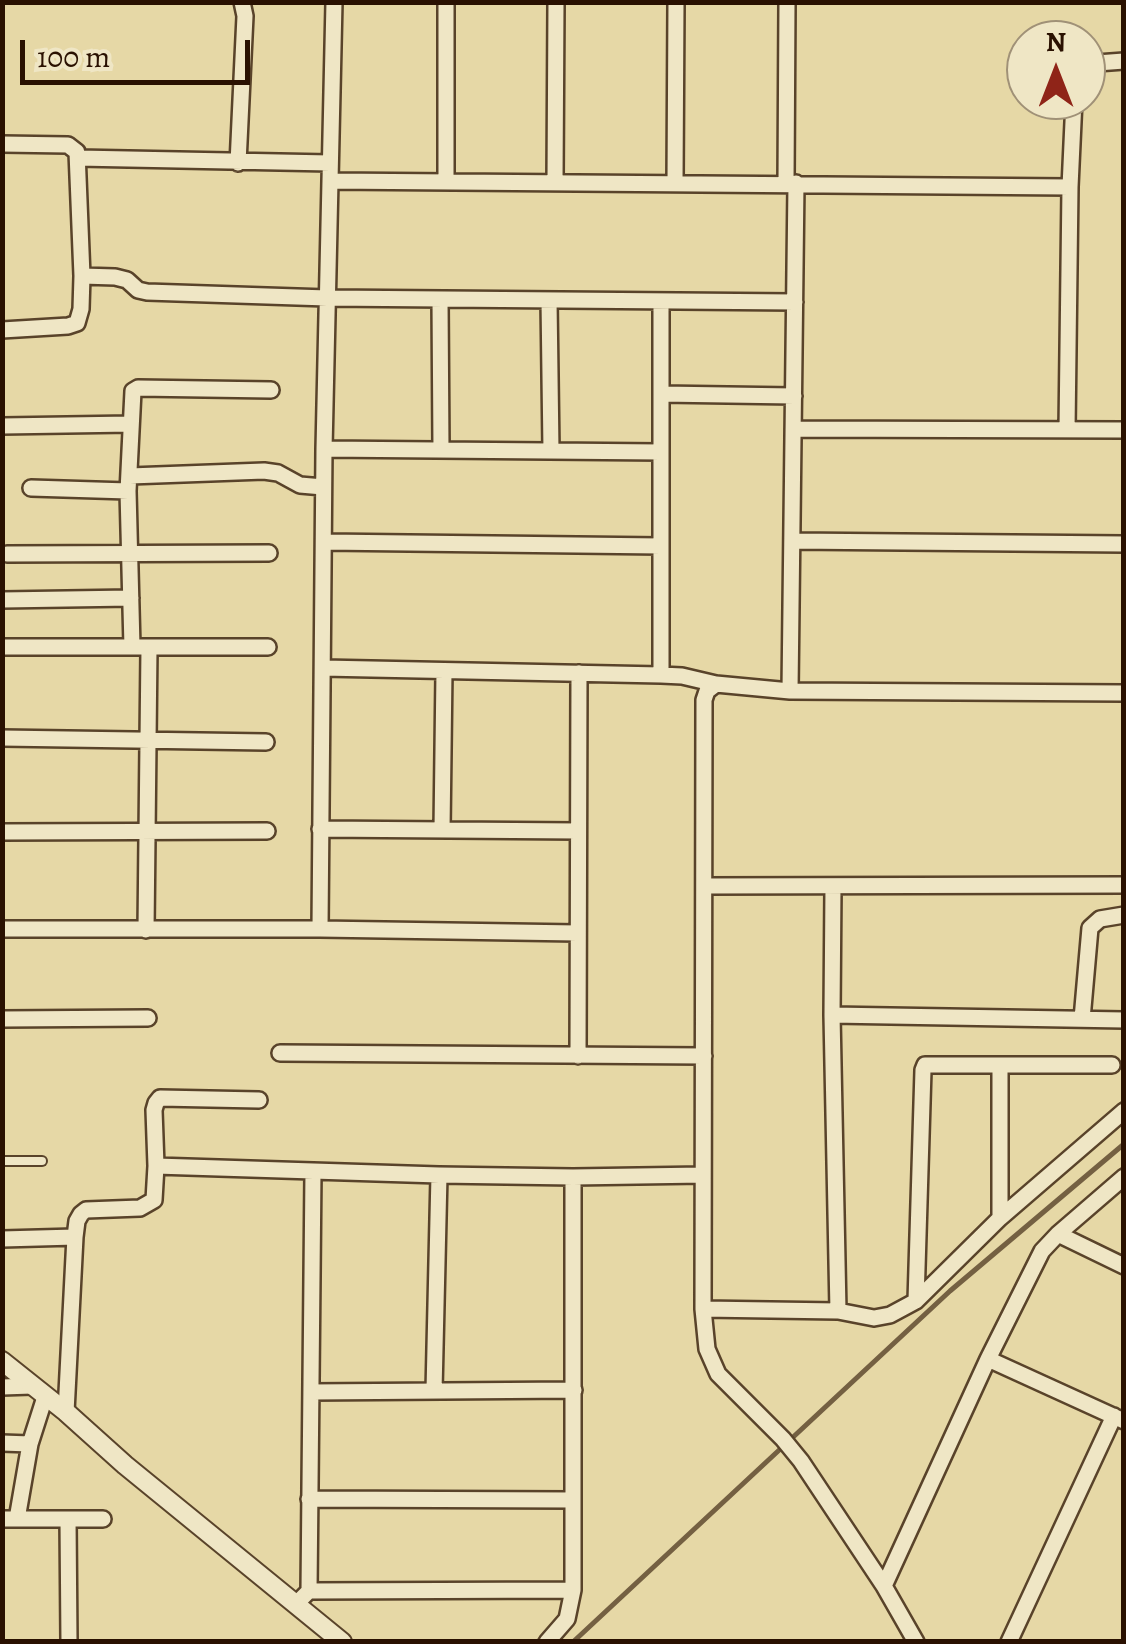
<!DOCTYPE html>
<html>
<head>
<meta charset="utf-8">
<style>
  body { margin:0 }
  #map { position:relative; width:1126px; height:1644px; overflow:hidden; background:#e6d8a6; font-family:Alegreya,serif }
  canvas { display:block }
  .frame { position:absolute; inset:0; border:5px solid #2a1101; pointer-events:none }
  .north { position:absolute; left:1006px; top:20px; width:100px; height:100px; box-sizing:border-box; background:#efe6c5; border:2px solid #a09177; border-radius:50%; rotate:0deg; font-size:28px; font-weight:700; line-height:40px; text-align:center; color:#2a1101 }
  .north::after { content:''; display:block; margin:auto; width:35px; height:45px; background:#8f2418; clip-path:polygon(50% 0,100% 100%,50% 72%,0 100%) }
  .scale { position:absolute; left:20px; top:40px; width:230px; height:45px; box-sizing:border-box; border:5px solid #2a1101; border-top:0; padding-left:12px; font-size:30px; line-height:35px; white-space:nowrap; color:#2a1101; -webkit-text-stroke:8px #efe6c5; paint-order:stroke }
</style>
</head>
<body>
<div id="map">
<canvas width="1126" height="1644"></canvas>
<div class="frame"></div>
<div class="north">N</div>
<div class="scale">100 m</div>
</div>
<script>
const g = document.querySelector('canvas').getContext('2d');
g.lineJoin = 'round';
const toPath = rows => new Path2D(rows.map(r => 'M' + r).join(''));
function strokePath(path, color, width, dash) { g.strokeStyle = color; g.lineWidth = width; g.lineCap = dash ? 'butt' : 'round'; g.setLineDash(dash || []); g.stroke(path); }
strokePath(toPath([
  [573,1642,950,1291,1124,1144]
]), '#746042', 5);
const service = toPath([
  [2,1161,42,1161]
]);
const minor = toPath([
  [1086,68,1097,63,1124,61],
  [2,144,68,145,77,152,82,276,81,309,77,323,68,326,2,330],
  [78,158,330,163],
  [238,163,245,16,242,2],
  [330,181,1070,187],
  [446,182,446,2],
  [555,182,556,2],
  [675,183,676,2],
  [786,183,787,2],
  [82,276,115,277,127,280,138,290,147,292,327,298,795,302],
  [440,299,441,450],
  [549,300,551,451],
  [661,301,661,675],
  [661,394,794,396],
  [2,426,131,424],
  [793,429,1124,430],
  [1067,430,1070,187,1074,100],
  [324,449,661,452],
  [130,476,264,471,278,473,300,485,323,487],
  [31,488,128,491],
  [792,541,1124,544],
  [325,542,661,546],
  [7,554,269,553],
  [2,600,131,598],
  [2,647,268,647],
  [132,647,128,491,133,391,138,388,271,390],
  [323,668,661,675,682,676,716,684],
  [790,691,796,183],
  [2,738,266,742],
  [320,829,578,831],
  [442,830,444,671],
  [2,832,267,831],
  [704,886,1124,885],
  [2,929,320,929,577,933],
  [320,929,324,449,334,2],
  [146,930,149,648],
  [832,1015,1124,1020],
  [2,1019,148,1018],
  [1082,1019,1090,928,1100,919,1124,915],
  [280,1053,704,1056],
  [578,1056,579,673],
  [156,1166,439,1175,573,1177,703,1175],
  [1000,1218,1000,1065],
  [1058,1234,1124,1266],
  [2,1239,75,1237],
  [916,1301,923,1070,925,1065,1112,1065],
  [703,1309,838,1311,832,1015,833,886],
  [838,1311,874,1318,890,1315,916,1301,1000,1218,1124,1111],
  [988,1359,1124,1421],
  [2,1387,32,1386],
  [434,1391,439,1175],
  [311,1392,574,1390],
  [66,1412,75,1237,77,1221,81,1214,86,1210,140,1208,154,1200,156,1166,154,1110,156,1103,160,1098,259,1100],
  [2,1443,30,1444],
  [309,1499,573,1500],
  [2,1519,103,1519],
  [17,1519,30,1444,45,1397],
  [68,1519,69,1642],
  [884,1586,988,1359,1042,1251,1058,1234,1124,1177],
  [309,1591,573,1590],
  [296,1604,309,1591,313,1171],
  [547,1642,567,1619,573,1590,573,1177],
  [916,1642,884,1586,801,1461,783,1439,718,1374,707,1349,703,1309,704,700,707,691,716,684,790,691,1124,693],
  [1009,1642,1114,1416]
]);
const tertiary = toPath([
  [2,1361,66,1412,125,1465,342,1642]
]);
strokePath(service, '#59432a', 12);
strokePath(minor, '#59432a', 20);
strokePath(tertiary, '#59432a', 22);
strokePath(service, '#efe6c5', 8);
strokePath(minor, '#efe6c5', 15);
strokePath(tertiary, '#efe6c5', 18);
</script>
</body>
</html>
